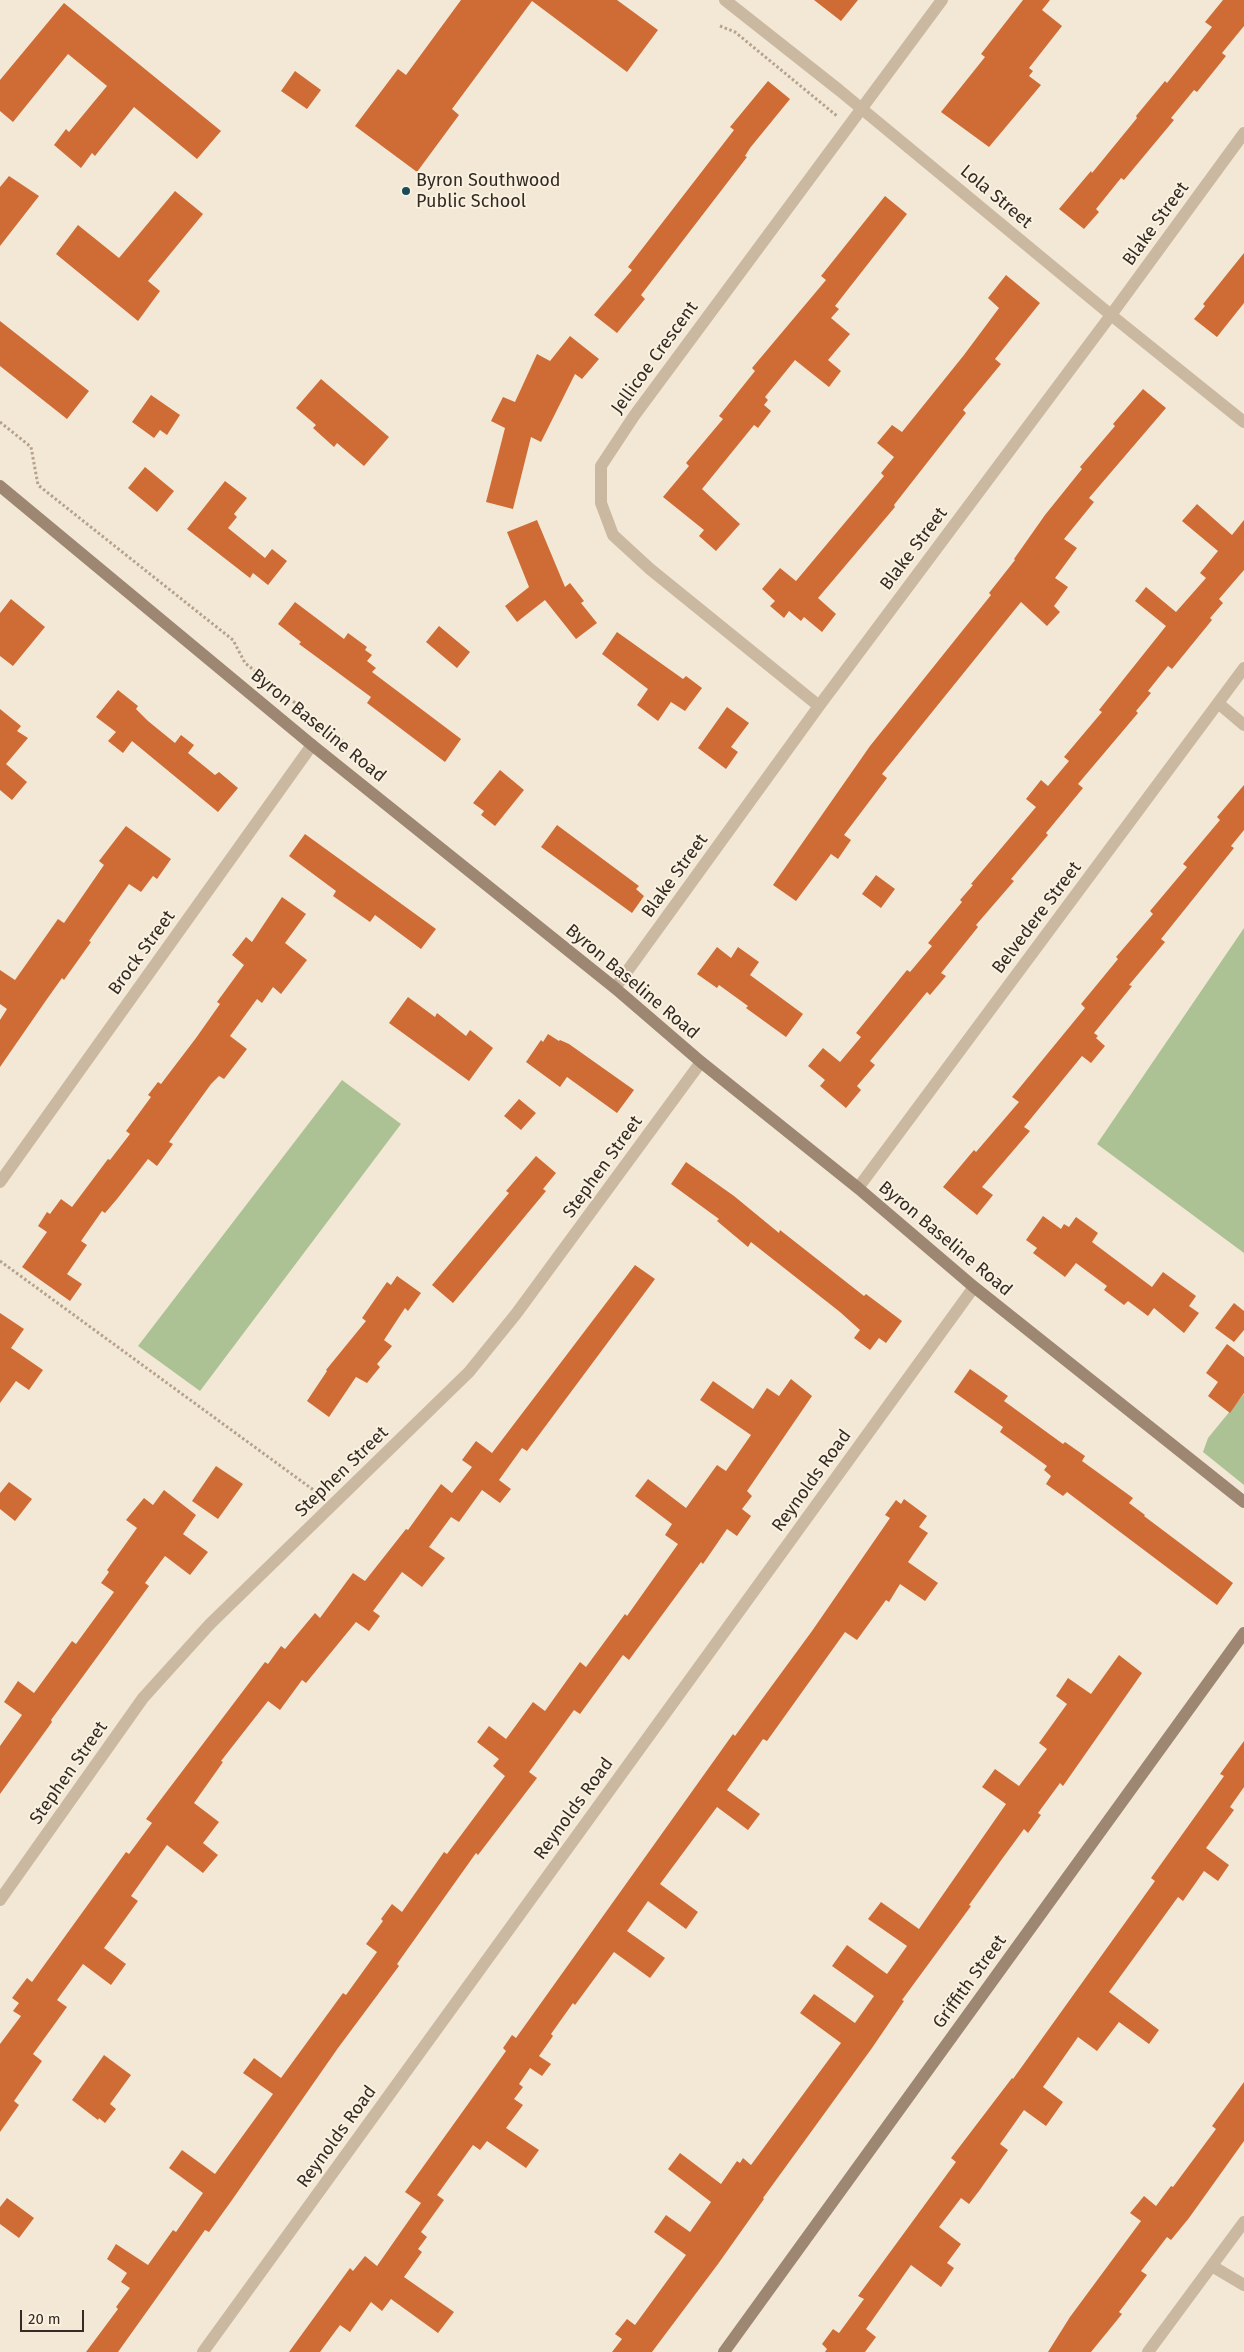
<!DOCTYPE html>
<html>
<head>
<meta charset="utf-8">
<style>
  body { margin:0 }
  #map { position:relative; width:1244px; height:2352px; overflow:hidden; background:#f2e8d5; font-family:"Fira Sans",sans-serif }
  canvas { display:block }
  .scale { position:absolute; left:20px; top:2310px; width:64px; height:22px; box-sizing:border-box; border:2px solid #342b24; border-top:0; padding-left:6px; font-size:15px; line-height:18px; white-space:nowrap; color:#342b24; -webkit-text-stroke:4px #faf1e1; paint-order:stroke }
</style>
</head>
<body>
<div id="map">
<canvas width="1244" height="2352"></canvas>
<div class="scale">20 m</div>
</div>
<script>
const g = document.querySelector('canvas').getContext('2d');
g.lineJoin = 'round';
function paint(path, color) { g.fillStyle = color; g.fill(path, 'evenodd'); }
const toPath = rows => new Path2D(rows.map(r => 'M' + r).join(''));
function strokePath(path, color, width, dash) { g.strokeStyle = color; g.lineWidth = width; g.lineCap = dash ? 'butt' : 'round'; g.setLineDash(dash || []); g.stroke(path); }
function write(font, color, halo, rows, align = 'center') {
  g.font = font + ' "Fira Sans",sans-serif'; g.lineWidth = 4; g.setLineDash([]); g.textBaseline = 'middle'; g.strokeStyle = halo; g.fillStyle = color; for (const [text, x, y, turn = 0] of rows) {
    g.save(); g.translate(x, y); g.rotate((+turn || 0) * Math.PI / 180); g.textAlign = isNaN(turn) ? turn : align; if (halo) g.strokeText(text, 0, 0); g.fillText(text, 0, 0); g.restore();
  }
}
paint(toPath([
  [1244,928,1244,1253,1097,1144],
  [342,1080,401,1124,200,1391,138,1346],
  [1244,1394,1244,1485,1203,1452,1208,1438]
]), '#adc294');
paint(toPath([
  [461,0,617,0,658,30,627,72,532,1,452,109,459,115,417,172,355,126,398,69,406,75],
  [814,0,858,0,841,21],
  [1023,0,1050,0,1042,10,1062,26,1029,68,1033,71,1029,76,1041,85,989,147,941,112,985,57,981,54],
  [1223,0,1244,0,1244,26,1222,53,1226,56,1197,92,1194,90,1171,118,1174,120,1124,180,1121,178,1096,209,1099,212,1084,229,1059,209,1091,171,1092,173,1137,118,1136,116,1165,81,1167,83,1212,27,1205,22],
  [64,3,221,131,197,159,134,107,95,156,92,153,81,168,54,145,66,129,69,132,107,86,68,54,13,122,0,111,0,80],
  [295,71,321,90,307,109,281,91],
  [768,81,790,99,750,148,745,156,747,157,641,295,645,299,617,333,594,315,632,270,628,267,734,130,730,127],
  [9,176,39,196,0,246,0,187],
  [175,191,203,214,148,281,160,291,138,321,56,254,78,225,119,258],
  [885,196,907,214,835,306,839,309,831,318,850,334,828,360,841,371,829,387,795,360,765,397,768,400,764,405,771,411,758,428,754,425,702,489,740,524,716,551,699,536,704,530,663,497,689,466,686,463,723,419,719,416,755,371,752,368,826,280,821,276],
  [1244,253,1244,303,1217,337,1194,319,1205,306,1203,304],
  [1006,275,1040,303,995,359,1001,364,963,410,966,413,894,505,895,507,818,598,836,614,822,632,804,617,801,621,789,611,784,618,770,606,775,601,762,589,780,568,796,581,884,476,881,473,894,457,877,443,892,425,902,432,964,355,999,308,988,298],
  [0,321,89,391,67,419,0,366],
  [570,336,599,359,582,379,575,374,541,442,531,437,513,509,486,502,505,428,491,421,503,397,515,402,537,354,550,361],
  [321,379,389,437,364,466,337,443,334,447,313,428,316,425,296,408],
  [1143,389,1166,408,1089,498,1094,502,1064,539,1077,548,1055,578,1068,587,1054,606,1060,612,1047,626,1021,602,882,774,887,778,844,835,851,840,838,859,831,854,796,901,773,885,870,746,991,595,989,593,1015,560,1014,559,1045,515,1082,469,1080,467,1115,426,1113,424],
  [151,395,180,415,167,435,160,430,154,438,132,422],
  [145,467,174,491,157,512,128,488],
  [225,481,247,498,234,514,237,517,228,528,265,558,272,549,287,561,268,585,253,573,250,578,187,529],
  [1197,504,1232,535,1244,520,1244,570,1219,599,1223,603,1210,618,1212,620,1172,669,1168,666,1148,691,1151,693,1136,711,1138,713,1078,784,1083,788,1046,833,1048,835,1011,879,1014,881,976,925,978,927,941,973,946,976,930,995,927,992,870,1061,875,1065,857,1086,861,1090,846,1108,820,1086,825,1080,808,1066,823,1048,840,1062,861,1037,856,1033,907,970,910,972,932,946,928,943,962,902,960,900,973,885,971,884,1036,807,1026,799,1041,780,1048,786,1069,761,1064,757,1102,712,1099,710,1166,626,1135,601,1146,587,1176,612,1206,578,1200,573,1218,551,1182,521],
  [537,520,565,587,570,583,584,601,581,603,597,623,576,639,545,600,517,622,505,606,529,587,507,532],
  [11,599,45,627,13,666,0,656,0,613],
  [295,602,344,639,348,633,367,647,365,650,372,655,367,661,376,668,372,672,461,739,445,762,367,703,371,697,299,644,301,642,278,624],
  [439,626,470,652,457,668,426,642],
  [617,632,683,679,686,676,702,688,685,711,671,702,658,721,637,705,648,689,602,654],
  [118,690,138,706,136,709,148,721,175,743,181,735,194,745,188,753,215,775,219,772,238,788,218,812,132,741,123,753,108,741,116,732,96,717],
  [727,707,749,723,731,747,738,752,726,769,698,748],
  [0,709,21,726,17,731,28,738,6,764,27,782,12,800,0,790],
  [500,770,524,790,495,826,481,815,484,811,473,803],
  [1244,785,1244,830,1231,846,1234,848,1161,939,1165,942,1129,985,1132,986,1094,1033,1098,1036,1096,1038,1105,1046,1091,1063,1082,1056,1024,1127,1030,1131,982,1187,993,1195,977,1215,943,1187,974,1150,976,1152,1019,1102,1012,1097,1085,1008,1081,1004,1118,959,1116,957,1153,914,1150,911,1187,867,1183,864,1220,820,1217,817],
  [557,825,639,886,636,889,644,896,632,913,541,847],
  [126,826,171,859,157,879,153,876,141,892,129,884,89,941,91,942,64,980,62,978,47,999,0,1067,0,1020,7,1009,0,1004,0,970,15,980,58,919,64,923,104,865,99,861],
  [305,834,436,929,421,949,375,915,370,922,333,896,336,891,289,856],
  [876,875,895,889,881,908,862,894],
  [282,897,306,914,285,943,307,960,281,994,273,987,262,1003,257,999,230,1036,247,1049,224,1079,219,1076,211,1084,169,1142,173,1144,157,1166,148,1159,117,1199,105,1213,102,1211,81,1241,87,1245,67,1274,82,1284,70,1301,22,1267,47,1232,38,1226,47,1212,50,1214,61,1199,72,1207,108,1159,110,1160,130,1134,126,1131,151,1097,148,1095,158,1082,161,1084,196,1038,220,1004,217,1002,244,965,232,955,246,937,252,942],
  [717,947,731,958,738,947,759,962,750,975,803,1014,786,1037,746,1008,748,1006,719,985,717,988,697,974],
  [408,997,435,1017,437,1013,466,1036,470,1030,493,1048,469,1081,389,1023],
  [548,1034,559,1041,560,1040,569,1044,634,1090,617,1113,567,1077,560,1087,526,1062,541,1040,543,1042],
  [519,1099,536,1113,521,1130,504,1116],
  [536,1156,556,1173,543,1189,546,1191,453,1303,432,1285,509,1193,506,1191],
  [686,1162,734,1196,779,1233,780,1230,864,1296,866,1294,902,1321,886,1343,879,1338,870,1350,854,1338,860,1330,840,1312,751,1242,748,1247,717,1221,719,1219,671,1184],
  [1043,1216,1061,1229,1064,1224,1069,1227,1076,1217,1098,1233,1092,1242,1152,1287,1163,1272,1196,1296,1189,1306,1199,1313,1184,1333,1154,1308,1148,1316,1128,1301,1124,1305,1104,1290,1107,1286,1076,1263,1065,1277,1033,1253,1037,1248,1026,1240],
  [635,1265,655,1279,527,1451,522,1448,499,1480,511,1489,500,1503,482,1490,459,1522,451,1517,429,1547,445,1558,422,1587,402,1572,373,1611,380,1616,369,1631,356,1622,306,1683,302,1680,280,1710,268,1701,221,1761,223,1762,194,1803,219,1822,203,1843,218,1855,203,1873,167,1845,131,1896,138,1901,104,1948,126,1964,111,1985,83,1964,57,2000,67,2007,33,2054,42,2061,14,2101,19,2105,0,2132,0,2044,21,2016,13,2011,19,2003,12,1998,27,1978,32,1982,126,1852,129,1854,152,1823,146,1819,265,1662,268,1664,281,1646,285,1649,315,1613,320,1618,353,1573,365,1581,406,1529,408,1530,441,1484,452,1493,472,1467,462,1460,476,1441,492,1453],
  [397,1276,421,1293,408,1311,405,1308,384,1340,392,1346,377,1364,380,1367,367,1383,356,1377,329,1417,307,1401,327,1371,326,1370,366,1321,362,1318,387,1282,391,1285],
  [1234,1303,1244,1311,1244,1330,1234,1342,1215,1328],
  [0,1313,24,1329,11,1348,43,1370,29,1390,16,1381,0,1403],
  [1227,1344,1244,1357,1244,1393,1230,1413,1208,1396,1218,1382,1206,1373],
  [970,1369,1008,1396,1004,1401,1063,1444,1065,1442,1085,1456,1082,1461,1133,1498,1129,1503,1145,1515,1144,1516,1233,1583,1217,1605,1067,1492,1063,1496,1046,1484,1051,1476,1044,1470,1047,1466,1000,1432,1003,1427,954,1392],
  [791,1379,812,1396,747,1491,752,1496,742,1509,751,1516,737,1536,727,1529,703,1564,701,1562,629,1660,623,1655,580,1714,574,1710,529,1772,537,1778,478,1855,476,1853,397,1964,399,1966,338,2048,232,2200,209,2232,205,2230,118,2352,86,2352,118,2309,116,2307,130,2288,121,2282,127,2273,107,2259,116,2244,148,2265,173,2230,176,2232,203,2193,169,2168,182,2150,215,2174,273,2094,243,2073,254,2058,281,2078,343,1993,346,1995,377,1952,366,1944,383,1921,381,1919,392,1904,402,1912,444,1852,447,1854,505,1776,493,1766,499,1759,477,1742,489,1726,506,1739,533,1702,545,1711,580,1662,586,1667,625,1614,627,1616,678,1544,665,1535,672,1524,635,1496,648,1479,686,1508,717,1465,726,1471,751,1435,700,1400,713,1381,753,1409,767,1388,779,1396],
  [216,1466,243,1484,218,1519,192,1501],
  [9,1482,32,1499,15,1521,0,1509,0,1493],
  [164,1490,196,1515,183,1534,208,1552,190,1575,165,1556,145,1583,149,1586,51,1720,52,1722,0,1794,0,1746,22,1715,4,1702,18,1681,34,1693,72,1641,76,1644,114,1592,101,1583,109,1572,107,1570,137,1528,126,1520,144,1498,153,1505],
  [904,1499,927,1516,919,1527,928,1533,908,1562,938,1583,925,1601,900,1584,889,1602,886,1600,857,1640,845,1632,767,1741,763,1739,727,1790,760,1814,748,1830,717,1807,660,1884,698,1912,686,1929,648,1901,627,1931,665,1958,650,1978,614,1952,575,2005,573,2003,551,2034,553,2036,539,2056,551,2064,542,2076,530,2068,519,2084,523,2087,514,2099,523,2105,506,2128,539,2150,526,2168,487,2141,480,2150,473,2145,437,2195,444,2200,421,2232,427,2237,418,2249,422,2252,404,2277,454,2312,438,2333,391,2299,382,2311,371,2302,350,2332,340,2325,320,2352,289,2352,350,2268,353,2271,365,2256,377,2266,421,2203,405,2192,506,2051,503,2048,512,2035,516,2038,733,1734,735,1736,812,1631,890,1518,885,1515,896,1500,901,1504],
  [1119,1655,1142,1673,1063,1786,1060,1783,1038,1813,1041,1815,1028,1833,1024,1829,1002,1859,969,1905,971,1906,902,2000,904,2001,872,2048,763,2198,764,2199,718,2264,652,2352,612,2352,622,2339,615,2334,627,2319,635,2325,686,2255,654,2232,666,2215,690,2232,711,2202,668,2169,680,2153,721,2184,737,2161,740,2163,743,2158,751,2165,841,2043,800,2013,814,1994,855,2023,874,1996,832,1966,847,1945,887,1974,907,1946,868,1919,881,1902,919,1929,1006,1804,982,1787,995,1769,1019,1786,1047,1749,1039,1743,1067,1704,1056,1696,1068,1678,1091,1694],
  [1244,1741,1244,1787,1230,1807,1234,1810,1206,1848,1229,1865,1218,1881,1204,1871,1183,1901,1178,1897,1109,1992,1159,2030,1149,2044,1119,2022,1097,2051,1078,2037,1043,2087,1063,2102,1046,2126,1024,2110,1000,2144,1008,2150,979,2191,969,2204,961,2198,939,2227,961,2244,947,2263,954,2268,941,2287,911,2265,866,2329,876,2337,865,2352,825,2352,827,2349,822,2344,833,2329,839,2333,864,2299,858,2296,956,2162,951,2158,1012,2078,1013,2079,1155,1881,1151,1878,1224,1776,1220,1774],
  [104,2055,131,2075,110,2104,116,2109,105,2123,99,2118,98,2120,72,2100],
  [1244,2082,1244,2141,1189,2218,1171,2240,1167,2237,1141,2271,1147,2275,1119,2312,1122,2314,1091,2352,1048,2352,1070,2317,1141,2221,1130,2213,1144,2196,1156,2206,1171,2186,1173,2187,1216,2129,1212,2126],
  [7,2198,34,2218,19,2238,0,2224,0,2207]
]), '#cf6c36');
strokePath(toPath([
  [720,26,735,32,837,116],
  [0,422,31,447,38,485,233,640,245,663,343,741],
  [0,1261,319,1494]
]), '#b6a28b', 3, [2.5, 2.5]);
strokePath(toPath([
  [725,0,839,90,1111,315,1244,422],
  [1218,703,1244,725],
  [819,706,650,569,613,535,601,503,601,466,634,416,942,0],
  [615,988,819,706,1111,315,1244,133],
  [0,1182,312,745],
  [858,1188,1244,668],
  [0,1900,143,1698,210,1624,469,1372,516,1314,701,1062],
  [1212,2266,1244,2285],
  [203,2352,974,1287],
  [1148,2352,1244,2222]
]), '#cbb8a0', 12);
strokePath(toPath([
  [0,486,312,745,615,988,701,1062,858,1188,974,1287,1244,1502],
  [724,2352,1244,1633]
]), '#9e8772', 12);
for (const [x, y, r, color] of [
  [406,191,5,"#174c58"]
]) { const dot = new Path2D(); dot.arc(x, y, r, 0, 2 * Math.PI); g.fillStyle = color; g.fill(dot); strokePath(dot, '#faf1e1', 2); }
write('18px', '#342b24', '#faf1e1', [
  ["Byron Southwood",416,181],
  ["Public School",416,202]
], 'left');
write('18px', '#342b24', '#faf1e1', [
  ["Lola Street",996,197,40],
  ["Blake Street",1156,224,-54],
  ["Jellicoe Crescent",655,358,-54],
  ["Blake Street",914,549,-53],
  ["Byron Baseline Road",318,726,39],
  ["Blake Street",675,876,-54],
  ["Belvedere Street",1037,918,-53],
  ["Brock Street",142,953,-54],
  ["Byron Baseline Road",632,982,40],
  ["Stephen Street",603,1167,-54],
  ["Byron Baseline Road",945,1239,40],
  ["Stephen Street",342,1472,-44],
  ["Reynolds Road",812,1481,-54],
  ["Stephen Street",69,1773,-55],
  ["Reynolds Road",574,1809,-54],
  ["Griffith Street",970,1982,-54],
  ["Reynolds Road",337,2137,-54]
]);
</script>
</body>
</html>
